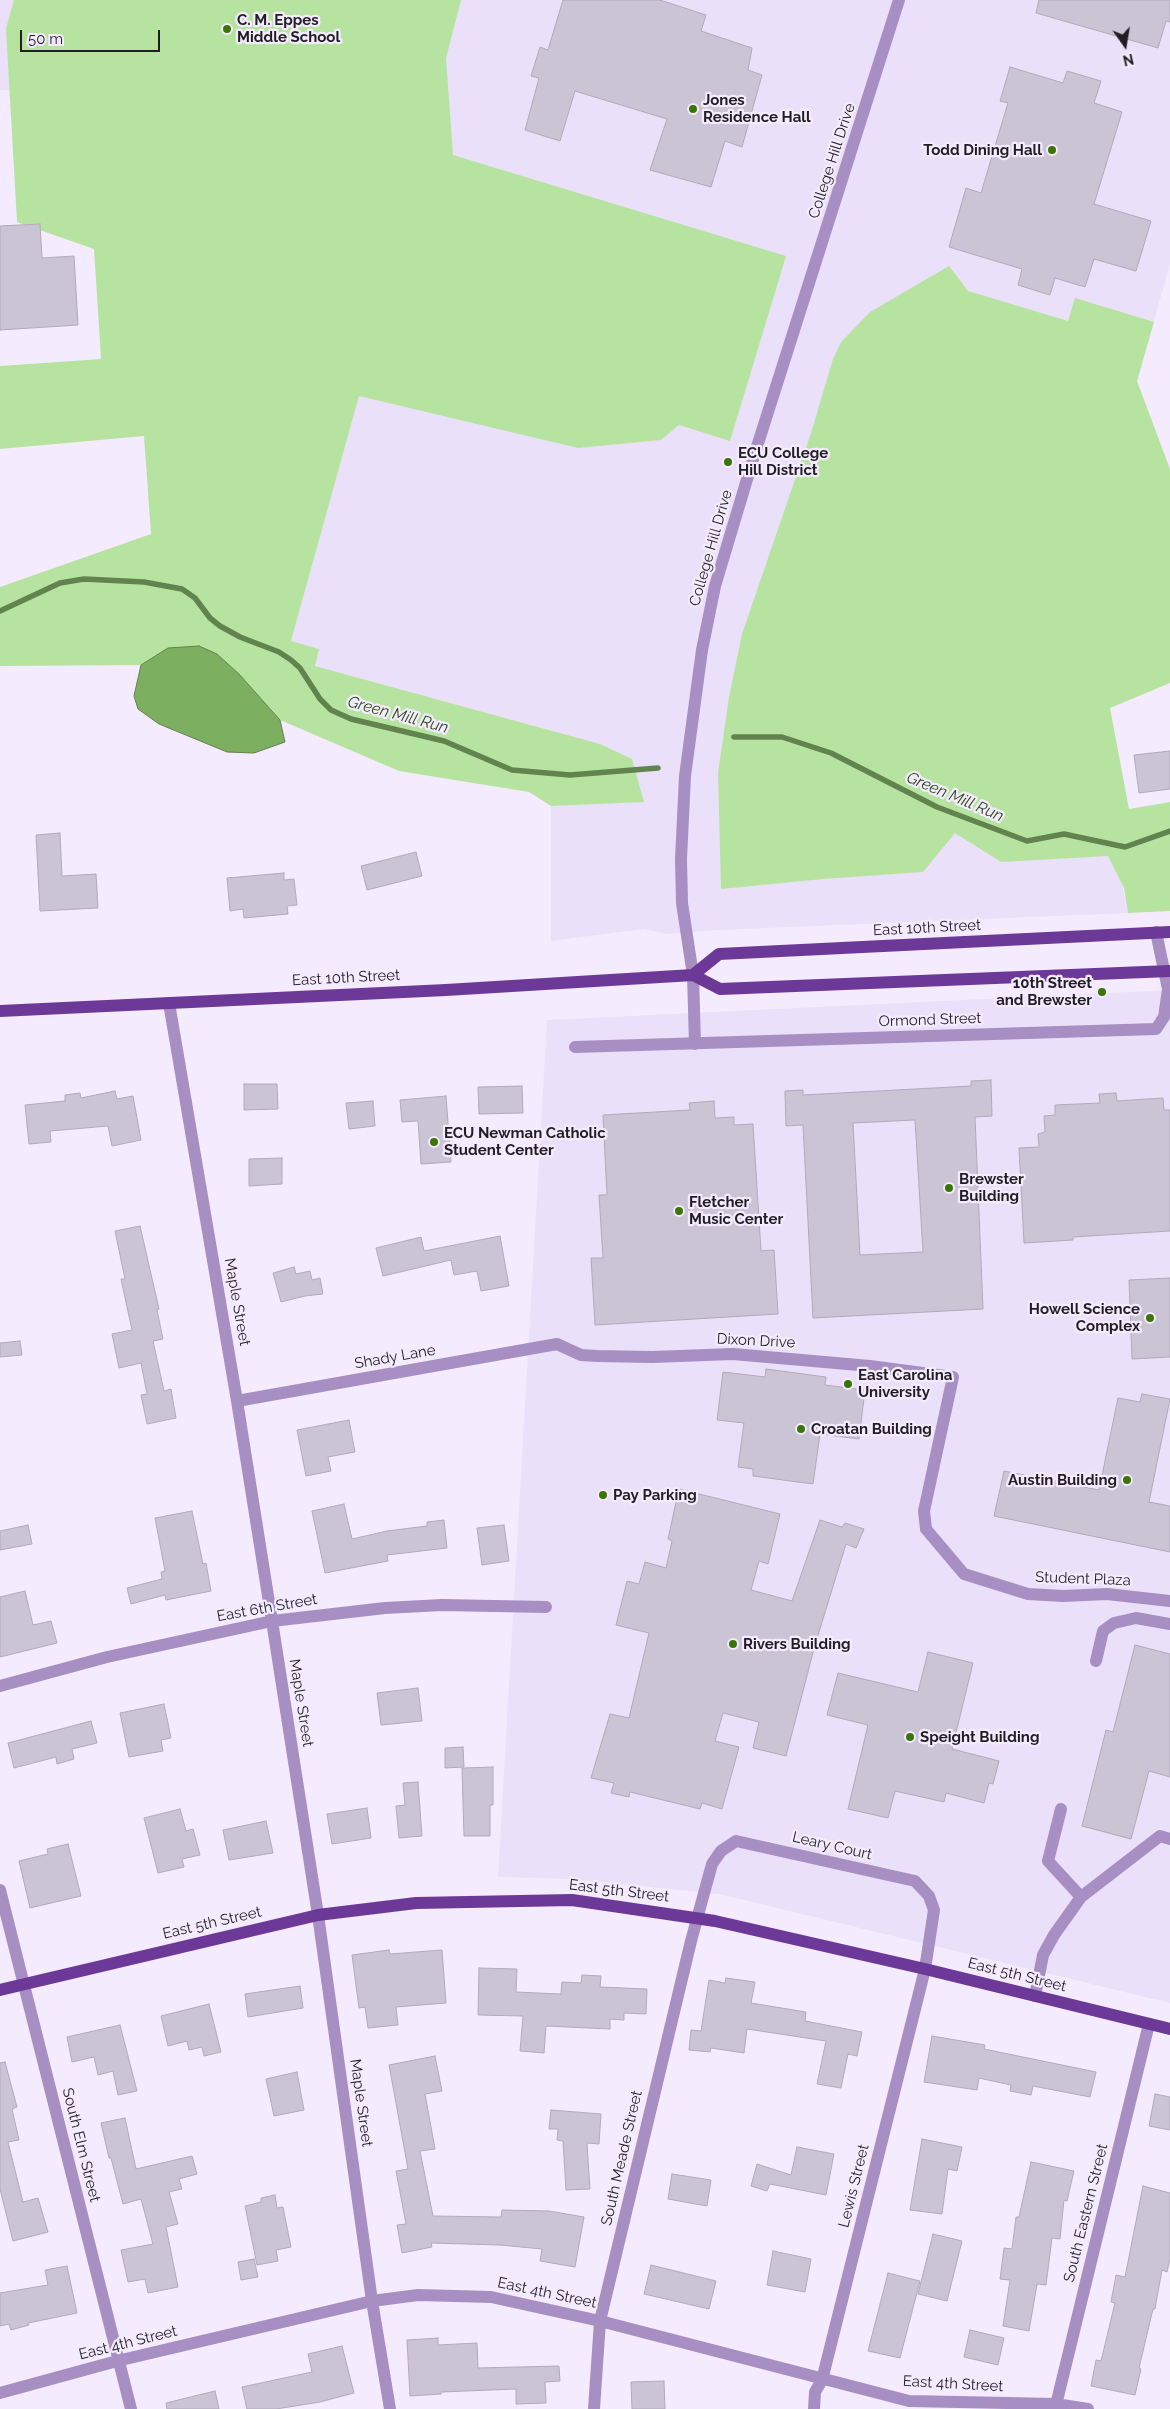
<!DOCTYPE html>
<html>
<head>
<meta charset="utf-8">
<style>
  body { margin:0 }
  #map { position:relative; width:1170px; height:2409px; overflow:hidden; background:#f4ecfe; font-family:Raleway,sans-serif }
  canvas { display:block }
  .north { position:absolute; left:1100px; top:20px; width:50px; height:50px; -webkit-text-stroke:4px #f4ecfe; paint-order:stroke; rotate:167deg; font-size:14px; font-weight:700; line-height:20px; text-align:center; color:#201d23 }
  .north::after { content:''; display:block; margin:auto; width:18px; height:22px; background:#201d23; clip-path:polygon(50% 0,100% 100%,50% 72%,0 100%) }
  .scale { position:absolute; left:20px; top:30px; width:140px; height:22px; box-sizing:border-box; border:2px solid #201d23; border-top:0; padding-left:6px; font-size:15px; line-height:18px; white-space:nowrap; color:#201d23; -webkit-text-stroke:4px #f4ecfe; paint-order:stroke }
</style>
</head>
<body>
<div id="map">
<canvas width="1170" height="2409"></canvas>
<div class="north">N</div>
<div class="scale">50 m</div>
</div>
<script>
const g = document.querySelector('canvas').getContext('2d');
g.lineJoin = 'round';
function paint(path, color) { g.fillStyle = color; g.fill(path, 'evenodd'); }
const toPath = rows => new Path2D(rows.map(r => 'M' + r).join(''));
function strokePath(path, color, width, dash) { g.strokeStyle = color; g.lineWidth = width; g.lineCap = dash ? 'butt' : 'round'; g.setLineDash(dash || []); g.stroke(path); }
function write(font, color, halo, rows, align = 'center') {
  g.font = font + ' Raleway,sans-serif'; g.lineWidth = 4.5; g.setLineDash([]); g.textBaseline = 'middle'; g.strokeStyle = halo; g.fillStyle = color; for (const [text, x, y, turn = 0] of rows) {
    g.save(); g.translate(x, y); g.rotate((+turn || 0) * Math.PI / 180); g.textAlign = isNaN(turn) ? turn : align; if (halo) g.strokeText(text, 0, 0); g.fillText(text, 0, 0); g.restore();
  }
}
paint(toPath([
  [0,0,1170,0,1170,264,1031,757,1097,761,1128,913,719,930,667,934,644,929,551,941,551,806,556,732,314,666,291,641,359,395,11,90,0,90],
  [1170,990,1170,2003,719,1894,571,1879,498,1877,547,1020]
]), '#ebe0f9');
paint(toPath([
  [14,0,461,0,446,58,453,155,786,256,730,441,679,425,661,440,578,448,359,396,291,641,319,649,315,666,600,744,632,759,644,802,551,806,529,792,399,771,280,720,239,674,217,654,168,648,141,665,0,666,0,587,151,534,144,436,0,449,0,366,101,359,94,249,17,222,6,29],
  [949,266,968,291,1068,321,1075,298,1154,322,1137,381,1170,469,1170,683,1110,708,1129,809,1170,802,1170,911,1128,913,1124,888,1108,856,1001,862,955,833,923,872,823,879,721,889,718,773,729,697,742,634,811,433,833,359,841,342,870,312]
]), '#b7e3a0');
const water = toPath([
  [199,646,217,654,239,674,280,720,285,742,254,753,227,752,159,724,138,709,134,696,141,665,168,648,199,646]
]);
paint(water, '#7daf61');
strokePath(water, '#61834e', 1);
strokePath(toPath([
  [0,611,60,583,84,579,144,582,182,589,195,598,210,618,220,626,240,637,279,652,291,660,300,668,320,699,331,710,351,719,444,741,512,770,570,775,658,768],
  [734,737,782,737,831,753,937,807,1027,841,1064,834,1125,847,1170,831]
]), '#61834e', 5.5);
const building = toPath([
  [563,0,660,0,706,15,701,31,752,48,748,70,762,75,742,147,725,141,711,187,650,170,667,119,575,91,560,141,525,130,539,78,531,76,540,47,548,50,563,0],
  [1039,0,1170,0,1170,22,1166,21,1158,48,1036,13,1039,0],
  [1010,67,1063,83,1067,71,1101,81,1094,103,1122,112,1094,204,1151,221,1136,271,1094,259,1085,287,1055,278,1050,295,1018,285,1022,269,949,247,966,188,981,193,1008,103,1000,101,1010,67],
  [40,224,42,258,74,256,78,325,0,330,0,226,40,224],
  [1170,751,1170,789,1139,793,1134,755,1170,751],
  [60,833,62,876,96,874,98,908,40,911,36,835,60,833],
  [416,852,422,876,367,890,361,866,416,852],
  [284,873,284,880,294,879,297,905,287,906,288,914,244,918,243,909,230,911,227,878,284,873],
  [991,1080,992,1116,975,1117,983,1309,813,1318,803,1125,786,1126,785,1091,803,1090,803,1095,971,1086,971,1081,991,1080],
  [915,1120,923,1252,860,1255,853,1123,915,1120],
  [244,1084,277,1084,278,1109,244,1110,244,1084],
  [522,1086,523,1113,479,1114,478,1087,522,1086],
  [115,1091,117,1099,133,1096,141,1140,112,1146,108,1126,50,1131,51,1142,29,1144,25,1105,65,1101,65,1095,80,1093,81,1098,115,1091],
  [1116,1093,1117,1101,1163,1098,1164,1110,1170,1110,1170,1231,1073,1237,1073,1240,1024,1243,1019,1148,1039,1147,1038,1134,1045,1132,1044,1116,1055,1115,1055,1105,1100,1103,1099,1094,1116,1093],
  [446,1096,451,1162,421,1164,418,1121,402,1122,400,1100,446,1096],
  [373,1101,375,1126,349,1129,346,1103,373,1101],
  [714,1101,715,1118,734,1117,734,1125,753,1124,761,1251,774,1250,778,1314,595,1325,591,1258,603,1258,599,1195,607,1195,603,1115,690,1110,689,1103,714,1101],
  [282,1158,282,1184,249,1186,249,1159,282,1158],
  [140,1226,159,1309,157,1310,163,1339,153,1341,164,1391,171,1389,176,1418,147,1424,141,1395,147,1394,141,1363,119,1368,112,1334,132,1330,121,1279,125,1279,115,1231,140,1226],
  [500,1236,509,1286,481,1291,477,1271,454,1275,451,1260,383,1276,376,1248,421,1237,424,1251,500,1236],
  [294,1267,296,1274,310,1271,312,1280,320,1278,323,1294,305,1296,281,1302,273,1273,294,1267],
  [1170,1278,1170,1357,1132,1359,1129,1280,1170,1278],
  [20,1341,22,1355,0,1357,0,1343,20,1341],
  [766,1369,826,1377,825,1385,865,1390,859,1439,820,1434,813,1484,753,1476,753,1469,738,1467,744,1423,717,1420,723,1372,765,1377,766,1369],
  [1142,1394,1170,1399,1149,1502,1170,1506,1170,1552,994,1516,1004,1471,1099,1490,1118,1398,1140,1402,1142,1394],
  [349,1420,355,1452,328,1457,331,1471,306,1476,297,1430,349,1420],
  [679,1489,780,1514,768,1564,759,1561,751,1590,792,1601,820,1520,842,1527,845,1523,864,1529,856,1548,846,1544,815,1645,786,1756,753,1748,759,1722,723,1713,715,1741,739,1747,722,1809,702,1803,700,1809,630,1792,629,1797,611,1793,614,1783,591,1778,610,1714,629,1718,649,1633,616,1625,627,1581,639,1584,645,1562,666,1568,672,1541,668,1539,679,1489],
  [344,1504,352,1539,387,1531,427,1526,427,1522,444,1520,447,1548,387,1555,388,1561,325,1573,312,1511,344,1504],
  [192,1511,203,1564,206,1563,211,1591,166,1600,165,1595,131,1604,127,1588,162,1579,161,1572,165,1571,155,1518,192,1511],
  [28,1525,32,1544,0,1550,0,1531,28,1525],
  [504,1525,509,1561,482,1565,477,1528,504,1525],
  [25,1591,33,1625,51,1621,57,1643,0,1657,0,1597,25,1591],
  [1135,1645,1170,1654,1170,1777,1149,1771,1131,1839,1082,1826,1106,1730,1113,1732,1135,1645],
  [928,1652,973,1663,952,1749,999,1761,993,1784,989,1783,984,1803,946,1793,944,1802,895,1791,888,1818,848,1809,868,1725,827,1715,838,1673,918,1692,928,1652],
  [418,1688,422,1721,381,1725,377,1693,418,1688],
  [164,1704,171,1738,161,1740,163,1751,129,1757,120,1713,164,1704],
  [91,1721,97,1743,72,1749,74,1759,57,1764,56,1757,14,1768,8,1743,91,1721],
  [463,1747,464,1767,445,1768,445,1748,463,1747],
  [493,1767,493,1805,490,1805,490,1836,464,1836,462,1768,493,1767],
  [418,1782,422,1836,399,1838,396,1806,405,1805,403,1783,418,1782],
  [367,1808,371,1838,332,1844,327,1814,367,1808],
  [180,1809,186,1831,193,1829,200,1855,182,1859,184,1867,158,1873,144,1818,180,1809],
  [266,1821,273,1853,229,1860,223,1830,266,1821],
  [68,1844,81,1896,30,1908,19,1861,48,1854,47,1849,68,1844],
  [389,1950,390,1954,442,1950,446,2003,396,2007,398,2025,368,2028,365,2007,359,2008,352,1955,389,1950],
  [479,1968,517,1969,516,1992,561,1994,562,1982,581,1983,582,1975,601,1976,600,1987,647,1989,646,2014,624,2013,624,2020,610,2019,610,2029,546,2026,544,2053,520,2051,523,2016,478,2015,479,1968],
  [726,1978,755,1982,751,2003,806,2012,805,2021,862,2032,857,2056,848,2054,841,2088,817,2084,826,2041,747,2029,744,2053,711,2048,710,2052,689,2050,691,2030,701,2031,709,1980,725,1983,726,1978],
  [300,1986,303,2008,248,2017,245,1994,300,1986],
  [209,2004,221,2052,204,2056,202,2047,189,2050,187,2041,168,2046,161,2016,209,2004],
  [120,2025,137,2091,118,2095,113,2071,98,2075,94,2057,72,2062,67,2037,120,2025],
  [932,2036,985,2045,984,2049,1096,2072,1090,2097,1033,2086,1031,2095,1010,2091,1011,2085,979,2078,977,2090,924,2082,932,2036],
  [435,2056,442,2091,425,2094,435,2149,420,2151,433,2216,501,2217,502,2210,549,2211,584,2217,575,2267,540,2261,542,2249,500,2245,431,2243,432,2247,402,2253,397,2225,406,2224,396,2171,408,2169,389,2065,435,2056],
  [5,2062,17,2107,12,2109,19,2140,8,2142,23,2202,38,2198,48,2232,13,2241,0,2189,0,2063,5,2062],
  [297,2072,304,2110,274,2116,266,2079,297,2072],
  [1155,2094,1170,2097,1170,2130,1149,2126,1155,2094],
  [551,2110,601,2114,599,2144,587,2143,590,2189,566,2190,563,2141,557,2140,558,2129,549,2129,551,2110],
  [125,2118,136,2169,192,2156,197,2174,179,2179,182,2189,169,2192,178,2224,166,2227,178,2287,148,2293,145,2279,128,2282,121,2250,153,2244,141,2199,123,2204,111,2158,109,2158,101,2123,125,2118],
  [922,2139,962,2147,957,2171,948,2169,942,2214,910,2210,922,2139],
  [797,2147,834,2154,826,2195,770,2184,767,2191,751,2186,757,2164,791,2175,797,2147],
  [1031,2162,1074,2171,1067,2201,1064,2200,1060,2239,1052,2238,1046,2285,1037,2284,1029,2331,1003,2326,1010,2280,1000,2279,1004,2248,1012,2249,1016,2217,1019,2217,1031,2162],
  [672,2174,711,2180,707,2206,668,2199,672,2174],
  [1143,2186,1170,2193,1170,2258,1167,2272,1162,2270,1155,2309,1153,2309,1139,2368,1141,2369,1135,2395,1091,2386,1096,2360,1101,2361,1115,2303,1111,2302,1116,2275,1125,2277,1143,2186],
  [275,2195,277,2208,283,2207,291,2247,276,2250,278,2261,257,2265,245,2206,261,2202,261,2198,275,2195],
  [933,2234,962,2241,947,2301,918,2294,933,2234],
  [773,2251,811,2259,805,2292,767,2285,773,2251],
  [254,2259,258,2277,241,2280,238,2262,254,2259],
  [651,2265,716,2281,709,2309,644,2294,651,2265],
  [67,2266,77,2313,28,2323,29,2325,11,2330,9,2324,0,2326,0,2293,48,2285,45,2270,67,2266],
  [888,2273,920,2281,900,2358,868,2351,888,2273],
  [970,2330,1004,2338,998,2365,964,2357,970,2330],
  [438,2338,438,2345,477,2343,478,2368,559,2366,560,2381,545,2382,546,2403,516,2404,516,2389,441,2392,441,2394,410,2396,407,2340,438,2338],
  [342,2346,354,2393,320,2402,276,2409,247,2409,242,2387,312,2372,308,2354,342,2346],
  [664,2381,665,2409,632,2409,631,2382,664,2381],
  [215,2391,219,2409,167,2409,166,2403,215,2391]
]);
paint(building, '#cbc4d5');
strokePath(building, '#b1aabb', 1);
strokePath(toPath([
  [169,1003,237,1401,272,1621,318,1915,372,2301,390,2409],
  [695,1044,693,975,682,903,681,859,685,776,702,650,715,586,754,456,899,0],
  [575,1047,1156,1029,1164,1017,1168,989,1156,932],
  [237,1401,557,1344,581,1355,597,1356,652,1357,733,1354,870,1366,953,1377,924,1511,926,1529,964,1574,1028,1594,1063,1596,1107,1594,1170,1601],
  [1096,1661,1103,1631,1114,1623,1136,1618,1170,1624],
  [0,1686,107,1657,272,1621,385,1608,442,1605,546,1607],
  [1061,1809,1048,1861,1081,1897],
  [0,1890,131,2409],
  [1035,1996,1043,1955,1054,1935,1081,1897,1160,1836,1170,1839],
  [0,2393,117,2361,372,2301,418,2295,491,2297,600,2321,909,2401,1056,2404,1088,2409],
  [594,2409,600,2321,691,1941,712,1864,721,1851,736,1841,915,1881,929,1896,934,1910,925,1969,822,2380,815,2392,814,2409],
  [1055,2409,1149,2024]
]), '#a78fc4', 12);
strokePath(toPath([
  [693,975,719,954,1170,932],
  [0,1011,446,990,693,975,720,989,1170,971],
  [0,1990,318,1915,416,1903,572,1900,715,1921,925,1969,1170,2029]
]), '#6c3999', 12);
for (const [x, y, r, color] of [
  [227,29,5,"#3b7507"],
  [693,109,5,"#3b7507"],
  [1052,150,5,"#3b7507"],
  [728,462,5,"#3b7507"],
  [1102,992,5,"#3b7507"],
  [434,1142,5,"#3b7507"],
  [949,1188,5,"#3b7507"],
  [679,1211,5,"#3b7507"],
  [1150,1318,5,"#3b7507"],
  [848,1384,5,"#3b7507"],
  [801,1429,5,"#3b7507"],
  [1127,1480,5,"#3b7507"],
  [603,1495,5,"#3b7507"],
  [733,1644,5,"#3b7507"],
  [910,1737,5,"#3b7507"]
]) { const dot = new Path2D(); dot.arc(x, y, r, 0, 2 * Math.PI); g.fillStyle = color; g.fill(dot); strokePath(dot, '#f4ecfe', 2); }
write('bold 15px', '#201d23', '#f4ecfe', [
  ["C. M. Eppes",237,20],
  ["Middle School",237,37],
  ["Jones",703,100],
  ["Residence Hall",703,117],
  ["Todd Dining Hall",1042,150,"right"],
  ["ECU College",738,453],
  ["Hill District",738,470],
  ["10th Street",1092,983,"right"],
  ["and Brewster",1092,1000,"right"],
  ["ECU Newman Catholic",444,1133],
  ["Student Center",444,1150],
  ["Brewster",959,1179],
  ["Building",959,1196],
  ["Fletcher",689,1202],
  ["Music Center",689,1219],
  ["Howell Science",1140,1309,"right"],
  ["Complex",1140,1326,"right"],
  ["East Carolina",858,1375],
  ["University",858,1392],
  ["Croatan Building",811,1429],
  ["Austin Building",1117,1480,"right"],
  ["Pay Parking",613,1495],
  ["Rivers Building",743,1644],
  ["Speight Building",920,1737]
], 'left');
write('15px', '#201d23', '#f4ecfe', [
  ["College Hill Drive",832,161,-72],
  ["College Hill Drive",711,548,-74],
  ["East 10th Street",927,928,-3],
  ["East 10th Street",346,978,-3],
  ["Ormond Street",930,1020,-2],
  ["Maple Street",237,1302,80],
  ["Dixon Drive",756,1341,3],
  ["Shady Lane",395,1357,-10],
  ["Student Plaza",1083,1579,2],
  ["East 6th Street",267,1608,-10],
  ["Maple Street",301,1703,81],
  ["Leary Court",832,1846,13],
  ["East 5th Street",619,1891,7],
  ["East 5th Street",212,1923,-13],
  ["East 5th Street",1017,1975,14],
  ["Maple Street",361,2103,82],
  ["South Elm Street",81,2145,76],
  ["South Meade Street",622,2158,-77],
  ["Lewis Street",854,2186,-76],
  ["South Eastern Street",1086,2213,-76],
  ["East 4th Street",547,2293,12],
  ["East 4th Street",128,2343,-14],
  ["East 4th Street",953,2384,3]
]);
write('italic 16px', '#2a4b15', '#f4ecfe', [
  ["Green Mill Run",398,715,15],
  ["Green Mill Run",955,797,23]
]);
</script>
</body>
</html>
